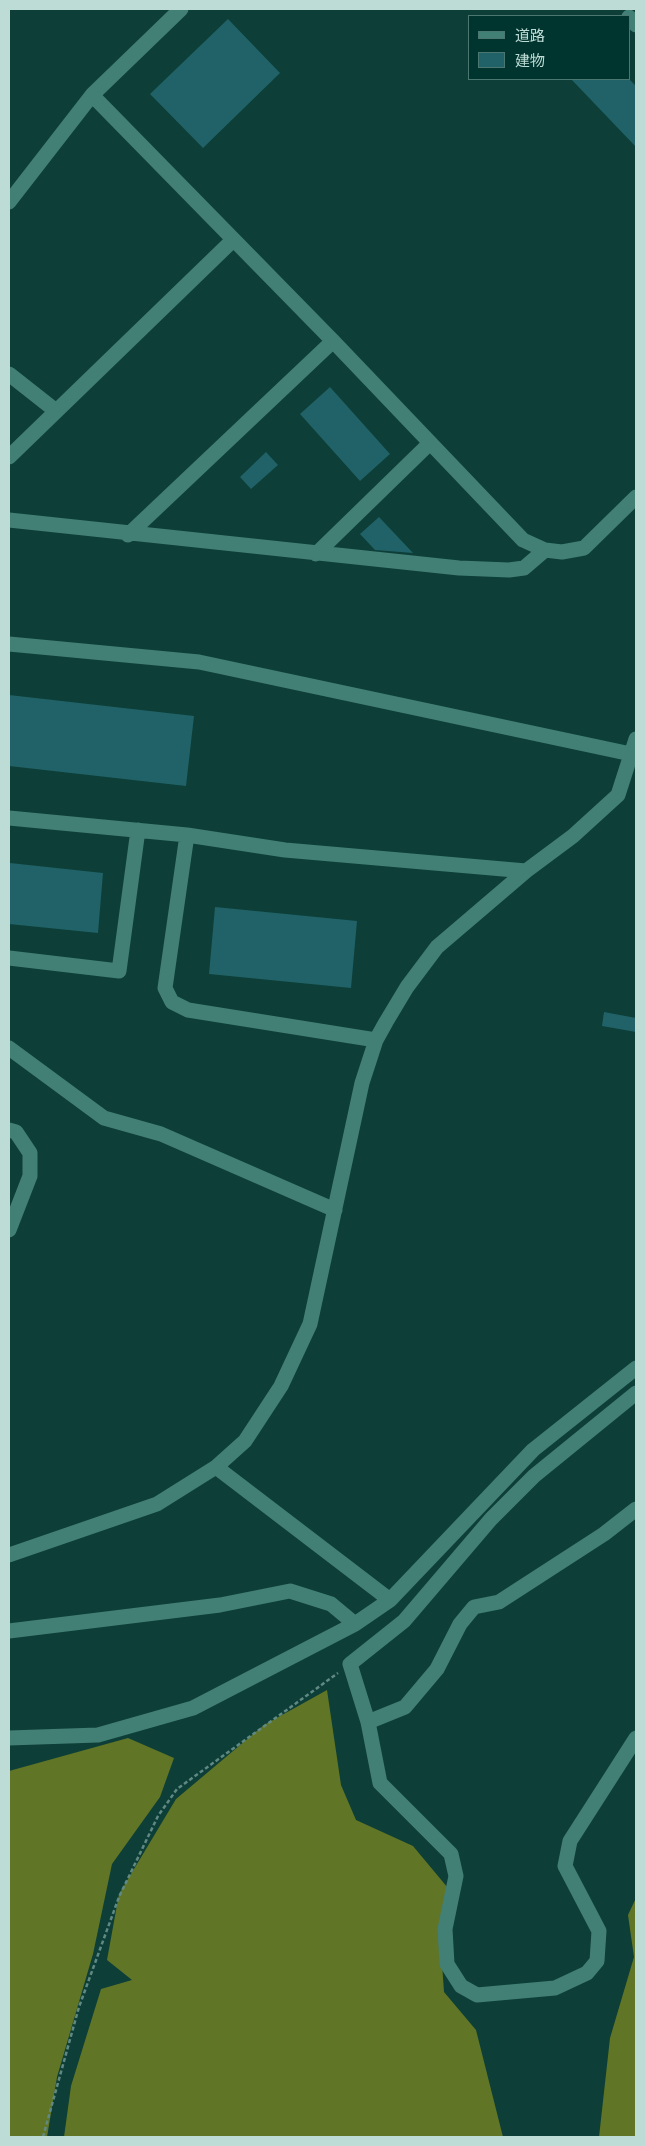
<!DOCTYPE html>
<html>
<head>
<meta charset="utf-8">
<style>
  body { margin:0 }
  #map { position:relative; width:645px; height:2146px; overflow:hidden; background:#0d3e38; font-family:Quicksand,"Noto Sans JP",sans-serif }
  canvas { display:block }
  .frame { position:absolute; inset:0; border:10px solid #bedcd6; pointer-events:none }
  .legend { position:absolute; left:468px; top:15px; width:162px; height:65px; box-sizing:border-box; background:#00342e; border:1px solid #4c7771; margin:0; padding:6px 9px; list-style:none; font-size:15px; color:#bedcd6 }
  .legend li { display:flex; align-items:center; gap:10px; height:25px }
  .legend b { width:25px; border:1px solid #4c7771 }
</style>
</head>
<body>
<div id="map">
<canvas width="645" height="2146"></canvas>
<div class="frame"></div>
<ul class="legend">
<li><b style="height:6px;background:#427f75"></b>道路</li>
<li><b style="height:14px;background:#206267"></b>建物</li>
</ul>
</div>
<script>
const g = document.querySelector('canvas').getContext('2d');
g.lineJoin = 'round';
function paint(path, color) { g.fillStyle = color; g.fill(path, 'evenodd'); }
const toPath = rows => new Path2D(rows.map(r => 'M' + r).join(''));
function strokePath(path, color, width, dash) { g.strokeStyle = color; g.lineWidth = width; g.lineCap = dash ? 'butt' : 'round'; g.setLineDash(dash || []); g.stroke(path); }
paint(toPath([
  [327,1690,341,1785,356,1820,413,1846,448,1888,440,1934,444,1992,476,2030,503,2137,64,2137,71,2086,101,1989,132,1980,107,1960,119,1894,176,1799,264,1725],
  [128,1738,174,1758,160,1797,112,1864,93,1954,57,2077,47,2137,9,2137,9,1771],
  [636,1898,636,2137,599,2137,610,2038,634,1957,628,1915]
]), '#607525');
paint(toPath([
  [228,19,280,73,203,148,150,94],
  [571,79,629,79,636,86,636,147],
  [330,387,390,454,360,481,300,414],
  [266,452,278,465,251,489,240,477],
  [379,517,413,553,375,550,360,534],
  [9,695,194,716,186,786,9,766],
  [10,863,103,873,98,933,9,924],
  [215,907,357,921,351,988,209,974],
  [604,1012,636,1018,636,1032,602,1026]
]), '#206267');
strokePath(toPath([
  [43,2137,79,2007,119,1897,158,1816,177,1789,338,1673]
]), '#618983', 2.5, [4, 2.5]);
strokePath(toPath([
  [629,17,636,25],
  [92,95,333,341,523,540,545,550,562,552,584,548,636,497],
  [9,202,92,95,181,9],
  [9,374,56,411],
  [9,457,233,240],
  [9,520,459,568,509,570,524,568,545,550],
  [128,535,333,341],
  [316,554,430,443],
  [9,644,199,662,631,754],
  [9,818,187,835],
  [9,958,119,971,138,830],
  [376,1040,188,1010,172,1002,165,988,187,835,285,850,526,871],
  [9,1048,104,1118,161,1134,335,1210],
  [9,1130,16,1132,30,1153,30,1176,9,1230],
  [636,1393,534,1476,491,1519,404,1621,350,1664,368,1722,380,1783,451,1854,456,1876,445,1929,447,1964,461,1986,477,1995,555,1988,587,1973,597,1961,599,1931,565,1866,570,1841,636,1738],
  [216,1467,390,1600],
  [9,1555,157,1504,216,1467,245,1441,281,1386,310,1324,362,1083,376,1040,386,1022,407,987,437,947,526,871,573,836,618,795,636,739],
  [9,1631,220,1605,290,1591,331,1604,355,1624],
  [368,1722,405,1707,437,1669,460,1624,474,1607,499,1602,604,1534,636,1509],
  [9,1738,98,1735,193,1708,355,1624,390,1600,533,1450,636,1368]
]), '#427f75', 15);
</script>
</body>
</html>
